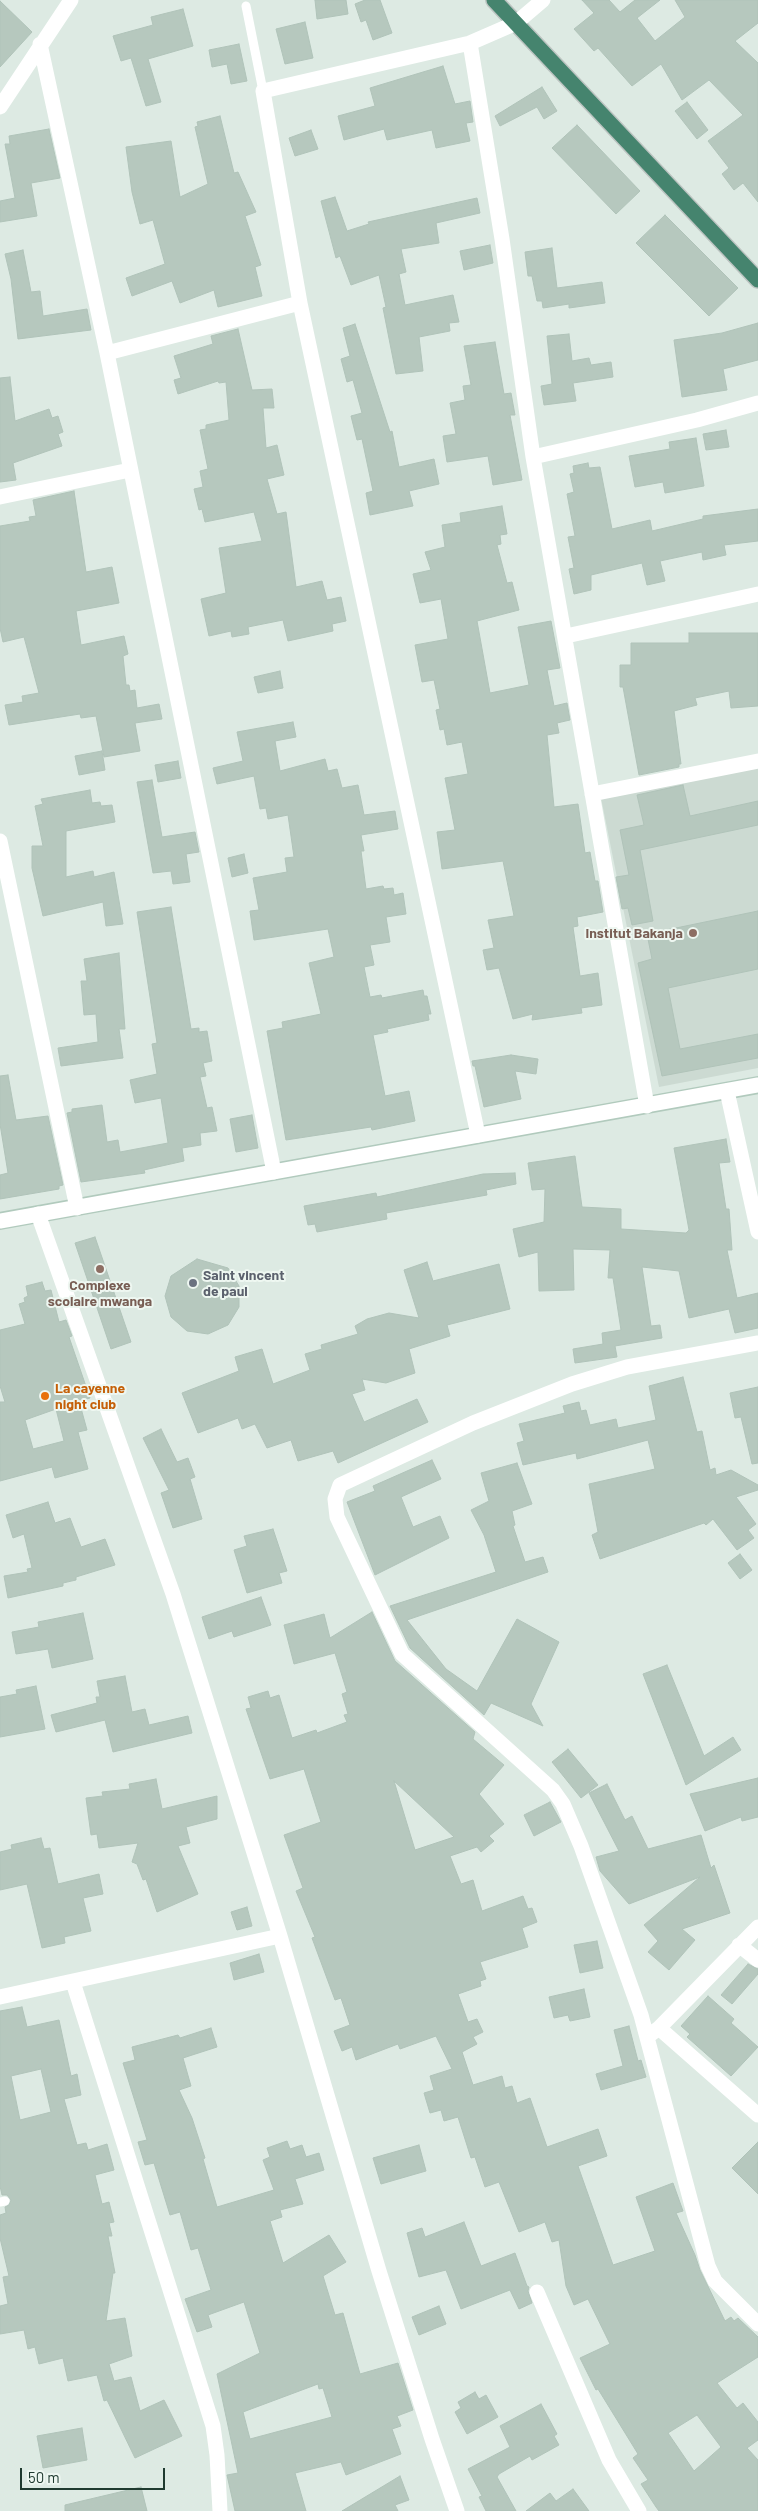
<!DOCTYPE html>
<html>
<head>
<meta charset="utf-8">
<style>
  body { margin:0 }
  #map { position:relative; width:758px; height:2511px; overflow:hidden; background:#ddeae3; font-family:Barlow,sans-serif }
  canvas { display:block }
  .scale { position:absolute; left:20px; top:2468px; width:145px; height:22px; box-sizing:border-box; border:2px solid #1f3a2f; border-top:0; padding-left:6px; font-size:15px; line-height:18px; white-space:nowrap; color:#1f3a2f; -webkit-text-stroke:4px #eef7f1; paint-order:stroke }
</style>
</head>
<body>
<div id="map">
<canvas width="758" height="2511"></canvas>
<div class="scale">50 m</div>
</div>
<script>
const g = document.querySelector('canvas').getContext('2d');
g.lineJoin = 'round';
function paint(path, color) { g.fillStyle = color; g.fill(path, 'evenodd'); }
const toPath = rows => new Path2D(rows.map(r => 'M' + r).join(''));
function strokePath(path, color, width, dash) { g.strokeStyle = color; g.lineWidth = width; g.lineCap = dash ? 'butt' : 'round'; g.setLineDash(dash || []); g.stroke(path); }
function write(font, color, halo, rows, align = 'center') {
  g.font = font + ' Barlow,sans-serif'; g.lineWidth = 4; g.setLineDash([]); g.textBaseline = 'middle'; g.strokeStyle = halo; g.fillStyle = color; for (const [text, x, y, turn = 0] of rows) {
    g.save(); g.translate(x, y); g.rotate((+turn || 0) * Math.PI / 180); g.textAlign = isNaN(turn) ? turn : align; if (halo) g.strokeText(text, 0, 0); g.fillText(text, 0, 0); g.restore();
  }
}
paint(toPath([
  [758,765,758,1068,659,1087,601,798]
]), '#ccdad2');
const building = toPath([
  [315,0,346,0,348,14,317,19,315,0],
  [365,0,380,0,392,33,373,40,366,20,361,22,355,4,365,0],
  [582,0,609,0,620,12,635,0,660,0,637,18,655,41,685,17,675,0,758,0,758,23,735,41,758,63,758,202,743,183,734,190,722,174,729,168,708,141,743,115,709,80,682,100,661,64,632,86,598,48,594,51,574,29,594,13,582,0],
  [0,1,32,32,0,67,0,1],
  [183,9,193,46,148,59,161,102,146,106,131,58,121,61,113,36,153,25,151,17,183,9],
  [305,22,313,58,285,64,276,29,305,22],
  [239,44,247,81,231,84,227,64,212,67,209,50,239,44],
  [443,66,455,104,470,101,473,122,466,123,470,141,436,148,432,130,387,140,384,129,344,140,338,116,375,106,370,88,443,66],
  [542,87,557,111,544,119,537,107,500,126,495,116,542,87],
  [687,102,708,130,697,139,675,111,687,102],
  [220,116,234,173,238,172,256,212,245,216,261,265,255,267,262,296,218,307,214,290,180,303,172,281,132,296,126,278,165,264,153,220,140,224,132,192,126,147,171,141,180,197,208,184,195,127,198,126,197,122,220,116],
  [577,125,640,191,616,214,552,148,577,125],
  [49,129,60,178,31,183,37,216,0,222,0,201,15,198,5,144,10,144,9,136,49,129],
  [311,130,318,149,295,156,289,138,311,130],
  [335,197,347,231,369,224,368,222,477,198,480,213,436,223,439,243,401,249,406,272,399,274,405,305,453,295,459,322,449,323,450,331,419,337,423,371,396,374,383,308,386,307,379,275,351,285,340,256,336,258,321,201,335,197],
  [665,215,738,288,709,316,636,243,665,215],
  [490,245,493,263,464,270,460,251,490,245],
  [552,248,557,288,602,282,605,303,569,308,569,304,543,308,542,301,537,301,532,276,528,276,525,252,552,248],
  [23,250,31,292,40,291,43,316,87,309,91,330,18,339,11,279,5,254,23,250],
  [758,323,758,360,723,369,727,390,682,397,674,340,722,333,758,323],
  [355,324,390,432,392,431,399,467,434,459,439,484,409,491,413,506,370,515,366,493,373,491,362,439,357,440,351,416,362,413,353,380,347,382,341,359,350,356,343,328,355,324],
  [238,329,252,390,272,389,274,408,263,408,266,448,277,445,284,475,267,479,277,514,286,512,296,587,322,581,327,600,341,597,346,621,332,624,333,631,288,641,283,620,248,627,249,634,232,637,231,631,209,636,201,599,226,593,219,548,262,541,254,512,205,522,202,509,199,510,194,489,203,487,200,471,208,469,200,430,206,429,206,425,229,420,226,382,219,383,218,381,178,394,174,380,181,378,174,356,213,344,211,336,238,329],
  [569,334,572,361,589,358,591,365,611,362,613,377,573,383,576,401,544,405,541,386,552,384,547,336,569,334],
  [495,342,504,394,511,393,515,415,510,415,522,480,493,485,488,456,447,462,443,436,456,434,450,403,465,400,463,386,471,385,464,346,495,342],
  [10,377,15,421,49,409,52,418,58,416,63,432,58,434,62,446,13,463,16,480,0,482,0,378,10,377],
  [726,430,729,447,706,450,703,434,726,430],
  [696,438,704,486,665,493,663,482,635,487,629,456,670,449,669,442,696,438],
  [588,463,589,468,600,467,612,529,650,520,652,531,703,519,703,516,758,509,758,541,724,545,726,555,703,560,702,552,660,561,665,581,647,585,642,563,591,575,591,590,574,594,569,569,574,568,568,537,575,536,567,494,574,492,570,474,574,473,573,466,588,463],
  [74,491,86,572,112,567,119,603,76,611,81,645,124,636,128,654,123,656,126,685,129,685,130,691,135,690,137,708,159,704,162,719,135,723,140,751,104,757,96,716,81,718,80,714,9,725,5,705,23,702,22,696,39,693,24,637,3,642,0,628,0,526,30,521,29,517,36,516,33,500,74,491],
  [502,506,507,534,500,535,501,544,497,545,507,583,512,582,519,610,477,621,490,693,529,685,518,627,551,621,560,668,547,670,554,706,567,703,570,720,557,723,559,733,547,735,554,807,578,804,585,853,590,852,595,881,598,881,603,912,577,917,578,926,573,927,580,976,598,973,602,1005,581,1008,582,1013,532,1020,533,1014,513,1019,499,968,487,970,483,950,494,948,488,920,514,916,503,861,442,869,437,832,455,830,445,778,468,774,462,742,447,745,444,729,440,730,436,710,440,709,434,680,422,682,415,645,448,639,441,599,420,603,413,574,431,570,425,552,445,547,442,525,461,522,460,513,502,506],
  [689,633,758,633,758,706,731,708,729,691,695,698,697,705,674,711,681,764,679,764,679,767,639,775,623,687,620,687,620,665,631,665,631,643,689,643,689,633],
  [280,671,283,688,258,693,254,677,280,671],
  [293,722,296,737,275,741,280,771,325,759,328,771,337,769,342,788,358,785,364,815,395,811,398,829,361,835,364,851,361,851,366,889,383,886,384,889,393,888,394,895,403,893,406,914,386,917,390,942,370,945,374,965,364,967,370,997,381,995,382,998,423,990,424,996,427,996,431,1014,428,1014,429,1020,387,1029,388,1032,373,1035,385,1096,409,1091,415,1121,372,1130,371,1127,286,1140,267,1031,283,1028,282,1022,321,1014,309,963,334,957,328,929,254,940,250,911,259,910,253,878,287,872,285,858,294,857,288,815,268,819,266,808,260,809,254,776,217,784,213,768,243,761,237,732,293,722],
  [102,751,105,770,79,775,75,756,102,751],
  [178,761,181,778,158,782,155,765,178,761],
  [152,780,162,837,195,832,199,852,186,854,190,882,173,884,171,871,153,873,137,782,152,780],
  [683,785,690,816,758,801,758,825,640,850,653,921,632,925,628,908,622,909,616,877,629,875,620,830,644,825,637,795,683,785],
  [90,790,92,803,100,802,101,806,112,805,115,822,66,831,66,877,93,871,94,877,114,872,123,924,106,926,103,902,43,916,32,868,32,846,43,846,35,806,43,804,41,799,90,790],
  [244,854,248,873,232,877,228,858,244,854],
  [171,907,191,1029,199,1028,199,1032,207,1031,212,1061,203,1063,206,1076,200,1077,207,1108,212,1107,217,1131,200,1133,201,1145,182,1148,184,1161,144,1170,145,1173,81,1182,67,1113,72,1112,72,1109,102,1105,107,1142,118,1140,120,1152,168,1143,161,1098,135,1103,130,1080,157,1074,152,1044,157,1043,137,912,171,907],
  [758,911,758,969,668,988,680,1049,758,1034,758,1058,662,1076,638,963,652,959,647,934,758,911],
  [119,953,125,1029,119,1029,123,1058,61,1066,58,1048,98,1042,96,1014,84,1015,81,981,87,981,84,959,119,953],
  [511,1055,538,1059,536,1074,515,1071,521,1099,484,1107,475,1066,473,1066,472,1061,511,1055],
  [8,1075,16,1120,48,1116,63,1185,59,1186,59,1189,0,1199,0,1175,8,1173,0,1124,0,1076,8,1075],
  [252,1115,258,1148,236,1152,230,1119,252,1115],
  [726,1139,730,1162,719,1163,726,1209,729,1209,732,1250,727,1250,737,1298,758,1293,758,1328,735,1333,729,1309,689,1318,679,1271,642,1267,651,1326,660,1325,662,1338,615,1346,617,1357,575,1363,573,1349,603,1344,602,1333,621,1330,613,1278,608,1278,610,1250,573,1249,574,1290,539,1291,538,1252,519,1257,513,1229,544,1222,545,1189,532,1190,528,1163,575,1156,582,1207,621,1209,621,1229,686,1233,689,1230,674,1148,726,1139],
  [515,1173,516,1184,486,1190,487,1195,386,1213,387,1219,317,1232,315,1224,308,1225,304,1206,376,1193,377,1197,483,1174,515,1173],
  [95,1237,131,1342,111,1349,75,1243,95,1237],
  [197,1259,228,1268,239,1286,239,1307,228,1325,208,1334,187,1331,171,1317,165,1296,171,1276,197,1259],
  [427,1262,433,1281,499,1264,510,1309,447,1325,450,1336,409,1349,415,1373,386,1383,362,1379,365,1390,352,1394,364,1422,417,1399,428,1422,338,1463,333,1451,298,1461,291,1440,267,1448,255,1424,242,1429,238,1418,198,1433,182,1393,239,1371,235,1357,262,1349,273,1384,310,1370,305,1354,322,1349,321,1345,358,1334,355,1326,367,1319,389,1313,419,1318,404,1270,427,1262],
  [42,1282,45,1291,51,1290,59,1322,66,1320,72,1336,69,1337,90,1398,79,1401,87,1430,78,1432,88,1469,55,1478,52,1467,0,1481,0,1402,5,1402,0,1386,0,1330,25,1324,19,1304,25,1302,24,1298,28,1296,26,1286,42,1282],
  [56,1409,64,1441,33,1449,25,1420,56,1409],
  [683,1377,697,1432,702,1431,710,1470,715,1468,716,1475,731,1470,758,1485,758,1490,736,1497,756,1524,748,1530,754,1538,737,1550,713,1519,706,1525,704,1523,600,1559,592,1535,598,1532,589,1484,655,1469,648,1440,577,1459,576,1453,523,1465,517,1443,524,1441,519,1424,565,1413,563,1406,579,1402,581,1411,586,1410,590,1425,616,1419,618,1428,656,1420,649,1386,683,1377],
  [758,1387,758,1463,752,1464,741,1417,735,1418,730,1393,758,1387],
  [161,1429,177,1462,188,1458,195,1477,190,1479,202,1519,173,1528,161,1493,169,1490,143,1438,161,1429],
  [432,1460,441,1479,401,1497,413,1527,440,1516,449,1538,375,1575,347,1502,375,1491,373,1486,432,1460],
  [517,1463,532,1504,512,1511,515,1525,513,1526,525,1562,543,1557,548,1572,407,1620,446,1669,477,1691,517,1619,559,1642,531,1704,543,1726,491,1703,484,1715,410,1648,390,1606,496,1572,484,1535,471,1510,489,1501,481,1473,517,1463],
  [48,1502,55,1523,70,1518,81,1547,105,1539,115,1565,76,1577,76,1580,63,1583,63,1586,8,1598,4,1576,28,1572,27,1569,32,1568,24,1534,13,1538,6,1515,48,1502],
  [273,1529,287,1571,279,1573,282,1583,247,1593,234,1550,247,1546,244,1536,273,1529],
  [740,1554,752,1570,740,1579,728,1563,740,1554],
  [261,1597,271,1625,234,1637,232,1631,209,1639,202,1617,261,1597],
  [372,1612,395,1661,475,1732,473,1739,504,1765,479,1794,504,1824,489,1836,494,1841,481,1852,477,1847,450,1856,461,1884,473,1880,482,1911,523,1896,528,1909,532,1908,537,1922,522,1928,528,1947,480,1962,486,1979,480,1981,481,1986,458,1994,468,2022,477,2019,483,2032,473,2037,477,2044,462,2052,473,2085,502,2076,505,2088,512,2086,517,2103,530,2098,547,2147,598,2129,607,2156,578,2166,613,2265,655,2251,636,2197,673,2183,683,2211,676,2213,695,2255,700,2270,725,2321,731,2317,734,2321,738,2318,758,2337,758,2357,717,2383,737,2408,743,2403,758,2422,758,2440,747,2448,758,2460,758,2511,659,2511,656,2507,641,2484,648,2480,633,2458,638,2454,598,2389,596,2390,580,2358,610,2344,588,2299,574,2305,566,2286,559,2240,552,2242,545,2222,519,2232,499,2182,485,2187,475,2157,471,2158,458,2117,444,2121,441,2110,430,2113,424,2093,434,2090,430,2076,452,2069,436,2036,400,2049,398,2044,356,2060,352,2047,342,2051,334,2031,350,2025,341,1998,335,2000,312,1938,315,1937,296,1891,303,1888,284,1835,321,1822,304,1769,270,1779,246,1709,251,1708,248,1697,268,1691,270,1698,279,1695,292,1738,316,1730,317,1733,347,1722,344,1715,348,1714,342,1694,347,1692,335,1653,294,1664,284,1625,324,1614,330,1638,372,1612],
  [394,1781,454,1837,415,1850,394,1781],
  [697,2415,721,2447,694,2471,668,2433,697,2415],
  [83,1613,93,1659,52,1668,48,1649,16,1654,12,1632,39,1627,38,1622,83,1613],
  [667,1665,704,1756,733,1737,741,1750,686,1785,643,1674,667,1665],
  [125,1676,132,1712,145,1709,149,1725,188,1716,192,1733,113,1752,105,1720,56,1732,51,1715,97,1703,96,1697,100,1697,97,1681,125,1676],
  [36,1686,45,1729,0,1737,0,1697,17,1694,16,1690,36,1686],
  [568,1749,598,1785,581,1798,552,1762,568,1749],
  [758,1778,758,1817,742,1821,741,1817,705,1831,690,1794,758,1778],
  [156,1779,162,1809,217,1796,217,1819,186,1827,190,1843,178,1846,198,1894,157,1912,146,1879,143,1880,137,1864,132,1862,138,1843,99,1848,97,1834,91,1835,86,1798,103,1796,102,1792,130,1789,129,1784,156,1779],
  [607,1784,625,1820,632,1816,648,1849,701,1835,711,1868,714,1865,730,1913,682,1929,695,1940,669,1970,648,1952,658,1941,644,1925,700,1877,629,1904,600,1871,596,1857,619,1851,589,1793,607,1784],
  [550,1802,561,1822,534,1836,524,1815,550,1802],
  [41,1838,44,1849,50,1848,58,1884,99,1874,103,1894,83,1898,91,1931,64,1937,65,1943,42,1948,27,1884,0,1890,0,1852,12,1849,11,1845,41,1838],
  [247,1907,252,1926,237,1930,231,1912,247,1907],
  [597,1941,603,1968,580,1973,574,1945,597,1941],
  [259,1954,264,1972,234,1980,230,1963,259,1954],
  [748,1964,758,1969,758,1974,732,2004,721,1995,748,1964],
  [584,1989,590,2017,570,2021,568,2015,554,2018,549,1997,584,1989],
  [708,1996,734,2019,731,2023,758,2047,731,2076,687,2037,690,2034,681,2026,708,1996],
  [22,2007,27,2027,59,2020,71,2076,77,2074,81,2095,64,2099,77,2145,86,2143,88,2150,107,2144,114,2170,95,2175,102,2204,109,2202,114,2222,109,2223,112,2236,108,2236,115,2273,113,2273,106,2321,125,2318,132,2356,109,2364,114,2381,131,2377,140,2411,164,2400,182,2436,135,2458,107,2400,104,2401,97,2375,68,2381,63,2358,39,2364,35,2347,28,2349,24,2330,0,2334,0,2306,8,2304,3,2277,9,2276,0,2238,0,2215,6,2213,5,2207,9,2205,11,2200,7,2195,2,2195,0,2186,0,2011,22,2007],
  [41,2069,51,2112,20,2120,11,2076,41,2069],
  [629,2026,638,2061,641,2060,646,2077,601,2090,596,2074,623,2066,614,2030,629,2026],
  [211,2028,217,2047,183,2058,191,2086,179,2090,192,2118,205,2158,203,2159,217,2207,274,2190,263,2160,270,2157,267,2148,287,2141,290,2149,302,2145,306,2157,319,2153,324,2170,295,2179,303,2204,280,2210,282,2217,270,2221,283,2263,329,2235,346,2262,323,2276,335,2315,343,2313,360,2374,398,2363,413,2410,397,2416,401,2426,392,2429,401,2454,346,2475,341,2462,295,2473,306,2511,235,2511,227,2475,238,2473,217,2374,260,2353,244,2302,208,2315,212,2327,197,2332,185,2299,211,2290,198,2248,191,2250,180,2212,170,2215,154,2163,145,2165,138,2142,147,2140,123,2063,135,2060,132,2047,178,2035,180,2038,211,2028],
  [318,2384,319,2389,323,2388,332,2417,250,2439,243,2412,318,2384],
  [758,2142,758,2194,732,2168,758,2142],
  [419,2145,426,2171,381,2184,373,2158,419,2145],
  [464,2222,481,2266,515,2253,527,2286,529,2287,528,2291,532,2303,519,2309,510,2290,461,2309,446,2270,419,2277,407,2233,422,2228,425,2237,464,2222],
  [439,2306,446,2324,419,2335,412,2317,439,2306],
  [475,2392,479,2399,486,2395,498,2417,467,2434,455,2412,461,2408,458,2402,475,2392],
  [541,2404,557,2434,554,2436,559,2445,532,2460,530,2456,499,2474,497,2477,516,2511,486,2511,479,2497,482,2496,468,2469,510,2447,500,2426,541,2404],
  [82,2428,87,2460,43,2468,37,2436,82,2428],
  [400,2476,409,2500,395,2505,398,2511,342,2511,400,2476],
  [141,2487,147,2511,65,2511,65,2505,141,2487],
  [573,2489,589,2511,526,2511,550,2493,556,2501,573,2489]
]);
paint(building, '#b6c8be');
strokePath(building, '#b0c3b9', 1);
const secondary = toPath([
  [0,1221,758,1085]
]);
const trunk = toPath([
  [494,0,758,280]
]);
strokePath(secondary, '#b1cabd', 18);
strokePath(trunk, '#bcc4c1', 18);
strokePath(toPath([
  [246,6,263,91],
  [0,2202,5,2201]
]), '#fff', 9);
strokePath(toPath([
  [470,43,502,239,533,457,647,1106],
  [40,44,107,353,274,1172],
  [0,107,71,0],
  [107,353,300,303],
  [533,457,697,420,758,403],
  [0,497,130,470],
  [566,636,758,594],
  [592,794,758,761],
  [0,841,77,1208],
  [727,1091,758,1232],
  [478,1135,300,303,263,91,470,43,516,23,543,0],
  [38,1214,173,1594,280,1936,379,2271,432,2439,457,2511],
  [758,1343,627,1367,572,1384,473,1423,340,1485,335,1499,337,1517,402,1654,553,1790,563,1804,581,1846,641,2015,708,2266,715,2281,758,2324],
  [739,1945,758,1960],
  [73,1982,213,2426,217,2455,220,2511],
  [0,1997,280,1936],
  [659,2028,758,2115],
  [647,2037,659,2028,758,1927],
  [537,2292,609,2460,639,2511]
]), '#fff', 15);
strokePath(secondary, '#fff', 15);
strokePath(trunk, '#45846e', 15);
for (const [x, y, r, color] of [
  [693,933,5,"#8d6e63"],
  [100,1269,5,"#8d6e63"],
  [193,1283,5,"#6b7280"],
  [45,1396,5,"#e8710a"]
]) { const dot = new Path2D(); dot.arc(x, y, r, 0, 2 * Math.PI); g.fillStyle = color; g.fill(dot); strokePath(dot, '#eef7f1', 2); }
write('bold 14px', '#785e54', '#eef7f1', [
  ["Institut Bakanja",683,933],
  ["Complexe",100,1285,"center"],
  ["scolaire mwanga",100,1301,"center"]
], 'right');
write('bold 14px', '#5b616d', '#eef7f1', [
  ["Saint vincent",203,1275],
  ["de paul",203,1291]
], 'left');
write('bold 14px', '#c56008', '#eef7f1', [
  ["La cayenne",55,1388],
  ["night club",55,1404]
], 'left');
</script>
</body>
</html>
